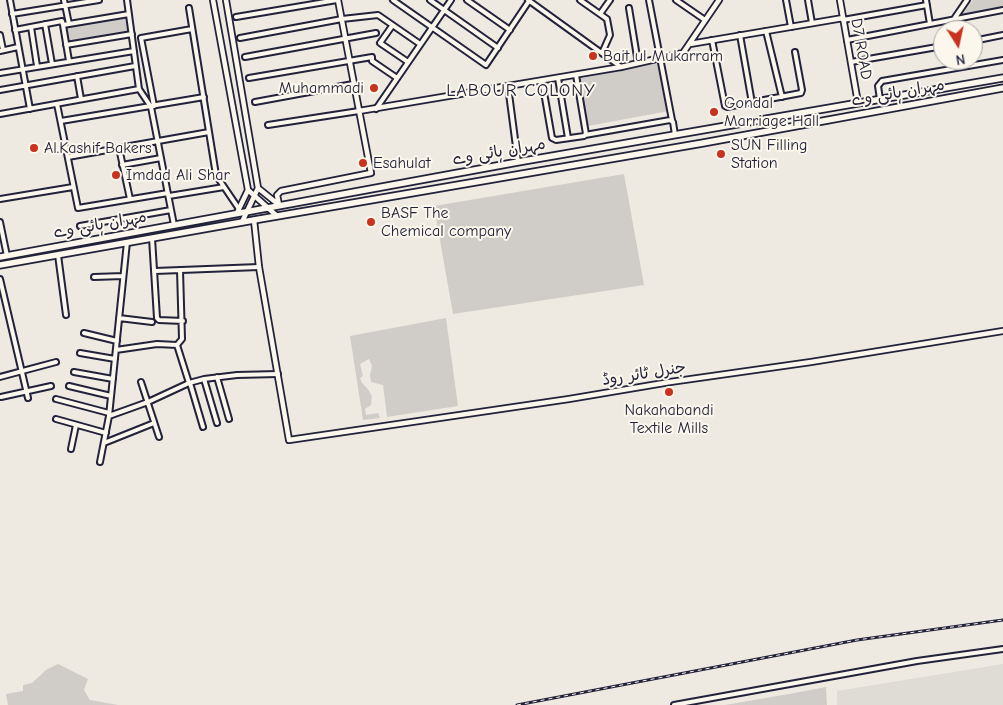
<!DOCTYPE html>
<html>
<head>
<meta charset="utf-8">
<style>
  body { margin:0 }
  #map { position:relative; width:1003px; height:705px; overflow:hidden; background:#eeeae2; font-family:"Comic Neue",sans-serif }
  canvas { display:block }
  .north { position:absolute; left:933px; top:20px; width:50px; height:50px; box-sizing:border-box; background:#fbf7ec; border:1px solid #a4a2a5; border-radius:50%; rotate:170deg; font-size:14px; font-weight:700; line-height:20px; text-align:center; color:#22223b }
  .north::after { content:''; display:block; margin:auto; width:18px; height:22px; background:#c8321e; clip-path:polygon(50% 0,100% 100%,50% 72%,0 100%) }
</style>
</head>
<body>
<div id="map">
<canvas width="1003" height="705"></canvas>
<div class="north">N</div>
</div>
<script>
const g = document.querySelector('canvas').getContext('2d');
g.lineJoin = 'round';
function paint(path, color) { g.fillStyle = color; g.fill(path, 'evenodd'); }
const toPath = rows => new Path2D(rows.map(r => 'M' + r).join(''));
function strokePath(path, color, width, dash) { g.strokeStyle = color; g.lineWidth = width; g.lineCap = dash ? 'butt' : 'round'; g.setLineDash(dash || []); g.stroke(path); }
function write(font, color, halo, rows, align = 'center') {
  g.font = font + ' "Comic Neue","Playpen Sans Arabic",sans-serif'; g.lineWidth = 4; g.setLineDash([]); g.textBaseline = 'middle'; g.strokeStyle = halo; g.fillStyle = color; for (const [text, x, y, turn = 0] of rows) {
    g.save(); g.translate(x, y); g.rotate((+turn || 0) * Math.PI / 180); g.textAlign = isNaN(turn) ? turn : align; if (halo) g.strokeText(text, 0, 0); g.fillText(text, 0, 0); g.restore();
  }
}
paint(toPath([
  [1003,664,1003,705,837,705,837,691]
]), '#dfdbd5');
paint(toPath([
  [973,0,1003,0,1003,9,961,16],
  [128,16,130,32,67,44,64,26],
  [660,63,669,111,588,126,579,78],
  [624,174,644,285,453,314,434,206],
  [446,318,458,406,387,417,383,385,371,382,370,375,372,366,369,359,360,364,363,376,360,378,362,383,367,388,372,396,371,405,365,409,366,415,378,413,380,418,363,420,350,336],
  [58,664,88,679,84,690,90,700,118,705,8,705,6,694,23,691,23,685,32,683,46,670],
  [826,687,827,705,725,705,789,694]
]), '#d0cdc9');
const minor = toPath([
  [10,0,30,109],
  [64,0,69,24],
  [127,0,139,89,151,107,174,225],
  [393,0,486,65,529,1],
  [430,0,498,48],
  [467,0,510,30],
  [528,0,621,67],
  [580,0,607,19,610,35,602,53],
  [649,0,672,120],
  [676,0,705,20],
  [786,0,791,27],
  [808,0,812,23],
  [926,0,930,24],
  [189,8,216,175,239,209],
  [629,8,638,63],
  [12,14,99,0],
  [600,14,610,0],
  [236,17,337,0],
  [954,19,967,0],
  [843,20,927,5],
  [45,24,52,64],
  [392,26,380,43,408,62],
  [31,27,37,66],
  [15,30,62,21,63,25],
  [766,31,782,97],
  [0,35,3,50],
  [740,35,752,103],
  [240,38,342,19,378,15,420,44],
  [712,40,725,106,727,107,801,93,802,90,795,52],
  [847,40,1003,10],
  [973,41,1003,35],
  [66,45,132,34],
  [0,51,18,47],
  [245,57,376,33],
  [69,61,63,25,129,14],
  [851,62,943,46],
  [0,73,134,51],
  [77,76,81,99],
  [249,78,372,57,372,61,397,78],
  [558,78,568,138],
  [542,81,552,138,556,140,584,136,586,134,576,75],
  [508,86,518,162],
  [0,90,135,66],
  [880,99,878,86,882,81,1003,60],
  [255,102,353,84],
  [57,104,78,208,168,193],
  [154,106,141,38,192,29],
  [376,109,451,0],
  [0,114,139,89],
  [61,121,204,97],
  [268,125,359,111],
  [585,135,670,120,673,122,675,135],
  [119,148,130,199],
  [68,157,209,132],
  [122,165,161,158],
  [169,196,224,187],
  [0,199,73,187],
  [0,222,7,256],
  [80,226,171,210],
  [152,238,157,318,159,320,183,321],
  [58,255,66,315],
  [155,271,259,267],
  [94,277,123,276],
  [0,279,28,398],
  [119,318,152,322],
  [84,333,117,341],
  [177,345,182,339,180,270],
  [116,350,157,344,177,345,189,383],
  [80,353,115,359],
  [74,372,113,379],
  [0,377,56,362],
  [217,377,229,419],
  [204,379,217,423],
  [141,382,159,437],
  [190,383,203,427],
  [69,386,111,396],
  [1,397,51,386],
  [56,399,109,413],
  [109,416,148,402,189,383,204,379,237,375,278,374],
  [56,419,106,433],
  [104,443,154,423],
  [71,449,76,425],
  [100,462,109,416,127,242],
  [674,705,917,661,1003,649]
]);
const tertiary = toPath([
  [213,0,248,190,277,216],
  [226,0,258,188,242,222],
  [840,0,858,103],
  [690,44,843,18],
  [359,111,621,67,683,53,719,0],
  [258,188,279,205],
  [279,205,277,195,281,191,371,173,338,0],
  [237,213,248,190],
  [254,220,259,267,289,440,569,399,670,382,811,362,1003,331]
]);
const primary = toPath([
  [0,257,518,162,1003,78],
  [0,265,254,220,703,143,1003,88]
]);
strokePath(minor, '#22223b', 8);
strokePath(tertiary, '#22223b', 8);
strokePath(primary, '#22223b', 9);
strokePath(minor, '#fbf7ec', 4);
strokePath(tertiary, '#fbf7ec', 4.5);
strokePath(primary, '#fbf7ec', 5.5);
const rail = toPath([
  [517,705,857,640,1003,620]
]);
strokePath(rail, '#22223b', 3);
strokePath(rail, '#fbf7ec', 1, [4]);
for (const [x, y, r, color] of [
  [593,56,5,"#c8321e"],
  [374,88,5,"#c8321e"],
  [714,112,5,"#c8321e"],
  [34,148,5,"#c8321e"],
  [721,154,5,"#c8321e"],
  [363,163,5,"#c8321e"],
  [116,175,5,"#c8321e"],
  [371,222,5,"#c8321e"],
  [669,392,5,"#c8321e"]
]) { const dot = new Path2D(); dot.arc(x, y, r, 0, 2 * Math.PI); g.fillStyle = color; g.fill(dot); strokePath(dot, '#fbf7ec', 2); }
write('16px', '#22223b', '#fbf7ec', [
  ["D7 ROAD",861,49,80],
  ["مہران ہائی وے",898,93,-10],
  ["مہران ہائی وے",499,152,-10],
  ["مہران ہائی وے",100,225,-10],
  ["جنرل ٹائر روڈ",644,374,-9]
]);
write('16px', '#22223b', '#fbf7ec', [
  ["Bait ul Mukarram",603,56],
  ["Muhammadi",364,88,"right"],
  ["Gondal",724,103],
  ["Marriage Hall",724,121],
  ["SUN Filling",731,145],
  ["Station",731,163],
  ["Al.Kashif Bakers",44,148],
  ["Esahulat",373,163],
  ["Imdad Ali Shar",126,175],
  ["BASF The",381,213],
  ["Chemical company",381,231],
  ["Nakahabandi",669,410,"center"],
  ["Textile Mills",669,428,"center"]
], 'left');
g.letterSpacing = '1px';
write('18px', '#22223b', '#fbf7ec', [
  ["LABOUR COLONY",521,91]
]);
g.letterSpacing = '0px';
</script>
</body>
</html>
